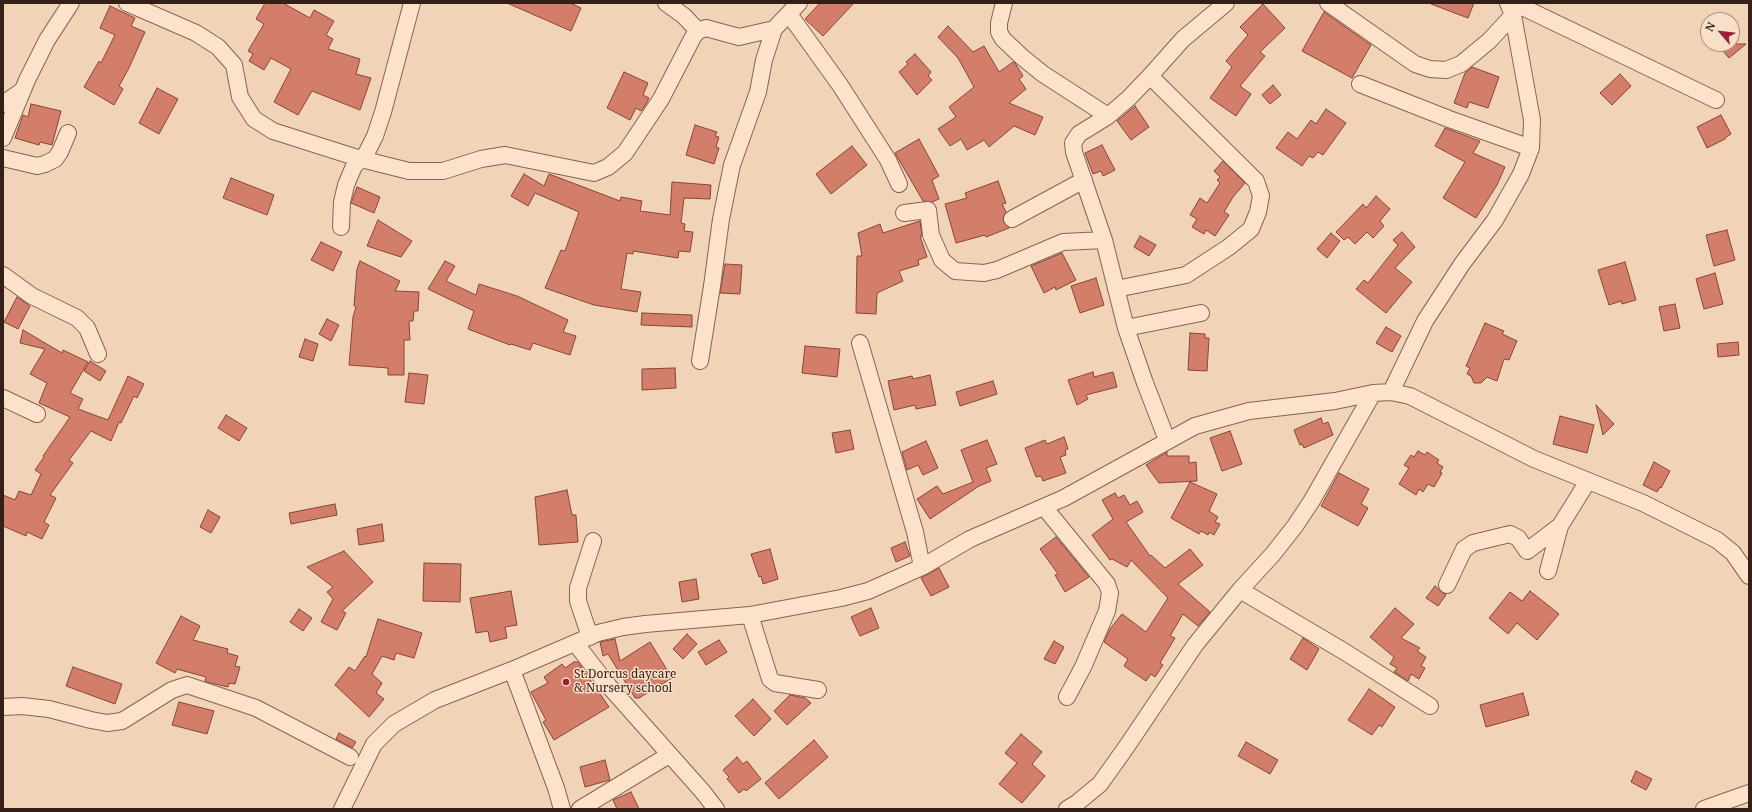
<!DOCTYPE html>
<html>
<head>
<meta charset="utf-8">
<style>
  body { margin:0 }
  #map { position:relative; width:1752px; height:812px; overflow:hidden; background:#f1d3b8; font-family:"Noto Serif",serif }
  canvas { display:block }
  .frame { position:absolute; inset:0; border:4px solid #352019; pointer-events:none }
  .north { position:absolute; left:1700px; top:12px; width:40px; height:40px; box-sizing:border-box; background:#f8dfc8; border:1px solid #aa9382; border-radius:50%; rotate:298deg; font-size:11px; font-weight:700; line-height:16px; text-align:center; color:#352019 }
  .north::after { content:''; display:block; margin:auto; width:14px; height:18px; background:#9b1e3b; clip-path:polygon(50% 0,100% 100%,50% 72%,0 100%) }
</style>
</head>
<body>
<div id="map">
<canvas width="1752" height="812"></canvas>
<div class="frame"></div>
<div class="north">N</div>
</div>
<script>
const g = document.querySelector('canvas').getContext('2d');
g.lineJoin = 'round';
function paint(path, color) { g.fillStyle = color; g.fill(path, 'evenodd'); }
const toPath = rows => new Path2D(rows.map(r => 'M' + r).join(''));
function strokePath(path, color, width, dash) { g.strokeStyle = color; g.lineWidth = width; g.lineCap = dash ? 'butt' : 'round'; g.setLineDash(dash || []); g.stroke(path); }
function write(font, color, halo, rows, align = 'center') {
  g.font = font + ' "Noto Serif",serif'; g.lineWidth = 3; g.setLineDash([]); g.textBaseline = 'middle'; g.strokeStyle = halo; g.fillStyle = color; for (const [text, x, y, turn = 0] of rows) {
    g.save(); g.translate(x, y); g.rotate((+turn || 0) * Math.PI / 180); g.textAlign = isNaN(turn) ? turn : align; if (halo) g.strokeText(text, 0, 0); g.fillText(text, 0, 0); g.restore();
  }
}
const building = toPath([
  [265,3,283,3,310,18,314,10,334,21,326,35,333,39,328,49,360,59,356,74,371,78,360,110,312,91,298,115,274,102,291,69,271,58,264,70,249,61,253,54,248,51,264,24,256,19,265,3],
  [507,3,570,3,581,8,571,31,507,3],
  [820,3,854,3,823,36,805,19,820,3],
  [1432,3,1474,3,1468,18,1431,4,1432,3],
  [1263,4,1285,28,1260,52,1265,56,1240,86,1251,94,1236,116,1210,98,1232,67,1226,61,1248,35,1240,27,1263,4],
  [110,6,135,18,131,26,145,32,128,70,119,86,123,89,114,105,84,87,99,61,101,63,115,35,100,28,110,6],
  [1324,12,1371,45,1352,78,1302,51,1324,12],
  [948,26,973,52,984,46,999,72,1013,62,1015,63,1023,76,1019,79,1026,89,1009,103,1043,117,1035,135,1014,126,989,147,984,140,967,150,961,139,950,146,938,129,956,117,949,107,974,87,958,58,938,37,948,26],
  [1717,44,1746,44,1729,58,1717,44],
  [915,54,931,72,928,76,932,80,917,95,899,72,908,64,906,62,915,54],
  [1472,67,1499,77,1488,108,1469,102,1467,108,1454,103,1465,73,1472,67],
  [624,72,648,83,643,95,649,98,645,106,641,111,636,108,630,120,607,108,624,72],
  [1620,74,1631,86,1612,105,1600,93,1620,74],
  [1273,85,1281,95,1270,104,1262,95,1273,85],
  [157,88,178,99,159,134,139,123,157,88],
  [31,104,61,111,52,145,40,142,39,145,15,138,23,115,28,117,31,104],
  [1135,106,1149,127,1131,140,1117,121,1135,106],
  [1326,109,1346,123,1323,155,1318,152,1313,158,1309,156,1302,166,1276,148,1288,132,1297,139,1311,120,1316,124,1326,109],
  [1721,115,1731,134,1725,138,1725,139,1707,148,1697,127,1721,115],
  [695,125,717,132,715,136,719,137,716,147,719,148,714,164,686,155,695,125],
  [1445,128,1480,141,1473,153,1505,167,1497,185,1476,218,1443,198,1465,162,1435,146,1445,128],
  [919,139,939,176,932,180,939,199,932,202,923,201,895,153,919,139],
  [1102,145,1115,170,1103,176,1101,171,1093,174,1085,153,1102,145],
  [852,146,867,165,831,194,816,174,852,146],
  [1223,161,1245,183,1233,197,1224,212,1229,215,1215,236,1206,230,1204,234,1192,227,1197,219,1190,215,1200,198,1207,203,1220,183,1217,180,1220,177,1214,171,1223,161],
  [524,174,544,186,549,174,620,201,621,197,642,201,640,211,670,215,672,182,711,185,710,199,684,198,681,223,685,224,684,231,693,232,690,252,679,251,678,258,633,251,633,254,627,253,621,289,641,292,637,312,594,305,545,288,561,250,565,251,579,212,535,193,528,206,511,196,524,174],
  [231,178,274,195,267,215,223,198,231,178],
  [998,181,1006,203,1002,204,1006,212,1003,218,1004,223,1009,228,986,237,985,235,956,243,945,204,967,198,965,193,998,181],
  [357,187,380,197,374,213,351,203,357,187],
  [1376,196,1390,209,1380,221,1384,226,1373,238,1367,232,1355,244,1348,237,1344,240,1336,232,1363,204,1366,208,1376,196],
  [378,220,412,241,401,257,367,246,378,220],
  [920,221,922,236,920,236,927,257,918,260,919,265,899,271,903,281,877,293,876,314,856,313,857,256,862,256,858,233,880,224,883,233,920,221],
  [1727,230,1735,260,1714,266,1706,235,1727,230],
  [1402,232,1415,247,1395,268,1412,282,1386,313,1356,289,1364,280,1368,283,1398,245,1393,240,1402,232],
  [1331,233,1340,241,1327,258,1317,249,1331,233],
  [1140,236,1156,245,1149,256,1134,247,1140,236],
  [321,242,342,252,333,271,311,260,321,242],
  [1062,253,1076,280,1056,290,1055,287,1044,293,1031,266,1062,253],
  [360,261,400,281,395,291,419,292,418,311,414,311,413,321,409,321,410,340,404,340,404,375,388,375,388,368,349,365,353,317,356,307,354,306,357,269,360,261],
  [445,261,455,266,446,281,476,295,479,284,517,296,568,320,563,332,576,336,570,355,533,343,530,350,511,344,510,345,468,329,474,311,428,289,445,261],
  [1625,262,1636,300,1622,304,1621,301,1609,305,1598,270,1625,262],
  [725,264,742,265,740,294,720,293,725,264],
  [1715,273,1723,304,1704,309,1696,279,1715,273],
  [1096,278,1104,305,1080,313,1071,286,1096,278],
  [17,297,30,306,18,329,4,322,17,297],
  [1675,304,1680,328,1664,331,1659,307,1675,304],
  [642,313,692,315,692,327,641,325,642,313],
  [327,319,339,325,331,341,319,334,327,319],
  [1485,323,1504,331,1502,334,1517,341,1509,360,1504,359,1497,381,1487,377,1481,383,1474,383,1471,376,1467,374,1470,368,1466,366,1485,323],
  [1386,327,1401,336,1392,352,1376,343,1386,327],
  [23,330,62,353,63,350,88,362,70,393,83,399,78,409,108,420,128,376,144,384,137,398,134,396,121,423,119,422,111,441,91,431,69,460,73,463,50,495,56,498,44,522,49,525,42,539,27,532,26,536,3,526,3,495,15,500,19,491,31,495,41,474,35,470,44,457,43,456,70,417,39,403,47,383,30,374,45,349,20,343,23,330],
  [1190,333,1205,334,1205,338,1209,338,1207,371,1188,370,1190,333],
  [305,339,318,344,313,361,299,357,305,339],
  [1738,342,1739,355,1718,357,1717,344,1738,342],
  [805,346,840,349,837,377,802,373,805,346],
  [90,361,106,371,100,381,84,371,90,361],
  [675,368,676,388,642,390,642,369,675,368],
  [1093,372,1094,377,1113,372,1117,387,1086,395,1088,399,1077,405,1068,380,1093,372],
  [409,373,428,375,424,404,405,402,409,373],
  [930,375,936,405,916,409,915,405,894,410,888,381,912,376,913,379,930,375],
  [993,381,997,394,960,406,956,392,993,381],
  [1596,405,1614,424,1603,435,1596,405],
  [226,415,247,428,239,441,218,428,226,415],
  [1560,416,1594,425,1587,453,1553,444,1560,416],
  [1321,418,1323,424,1328,422,1333,435,1304,448,1302,444,1300,445,1294,430,1321,418],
  [850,430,854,449,836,453,832,433,850,430],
  [1230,431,1242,464,1222,471,1210,438,1230,431],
  [1064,437,1068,449,1065,450,1066,455,1060,457,1066,473,1043,481,1041,476,1036,477,1025,448,1045,440,1047,444,1064,437],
  [987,440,997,464,986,468,991,481,979,486,930,519,917,499,937,486,943,494,973,482,961,450,987,440],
  [926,441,938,468,923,475,918,465,907,470,902,452,926,441],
  [1418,451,1425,455,1427,452,1439,460,1437,463,1443,467,1440,472,1442,473,1434,487,1428,484,1423,492,1419,489,1416,495,1399,484,1409,468,1404,465,1411,455,1414,457,1418,451],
  [1167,452,1167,456,1189,456,1189,463,1196,462,1197,481,1159,483,1146,465,1167,452],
  [1654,462,1670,471,1661,488,1660,487,1657,492,1643,485,1654,462],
  [1339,473,1369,489,1361,504,1368,508,1358,526,1321,506,1339,473],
  [1190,482,1217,494,1209,511,1218,517,1215,522,1220,524,1214,535,1209,532,1208,535,1201,531,1199,534,1171,518,1190,482],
  [567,490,572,515,576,515,578,542,539,545,535,497,567,490],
  [1115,493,1118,498,1124,495,1130,505,1137,501,1143,512,1126,522,1150,556,1151,555,1165,568,1190,549,1203,565,1178,584,1210,612,1198,626,1183,614,1170,636,1175,638,1160,663,1163,665,1155,677,1151,674,1146,681,1124,666,1128,659,1104,642,1110,629,1122,614,1146,632,1168,598,1131,560,1127,567,1112,559,1110,560,1092,535,1113,519,1102,500,1115,493],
  [335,504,337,515,291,524,289,513,335,504],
  [208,510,220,517,211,533,200,527,208,510],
  [382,524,384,541,359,545,357,529,382,524],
  [1056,537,1089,577,1065,592,1055,575,1058,574,1040,549,1056,537],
  [905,542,910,556,896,562,891,548,905,542],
  [770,549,778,579,763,584,761,576,759,577,751,554,770,549],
  [344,551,373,582,342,611,346,613,337,630,321,622,333,599,327,592,333,587,307,567,344,551],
  [424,563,461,564,460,602,423,601,424,563],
  [939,568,949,587,931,596,921,578,939,568],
  [696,579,699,599,682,602,679,582,696,579],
  [1435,586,1443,593,1446,595,1438,606,1426,598,1435,586],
  [511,591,517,625,505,627,507,638,490,642,488,631,476,633,470,598,511,591],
  [1530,591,1559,614,1537,640,1517,623,1508,634,1489,618,1510,592,1522,601,1530,591],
  [871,608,879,628,860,636,851,617,871,608],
  [1395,608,1414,624,1401,638,1420,648,1417,651,1426,657,1421,666,1425,668,1419,679,1411,674,1408,681,1394,672,1397,668,1390,664,1394,657,1370,637,1395,608],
  [299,609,312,618,303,631,290,622,299,609],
  [181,616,200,626,193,640,228,649,227,653,238,656,235,666,240,667,235,684,229,683,228,687,207,682,205,681,206,677,177,669,175,673,156,663,181,616],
  [378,619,422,633,414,658,396,653,394,660,382,656,372,674,382,683,376,693,384,699,369,717,335,685,349,667,355,671,365,656,366,657,378,619],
  [687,634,697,644,683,659,673,649,687,634],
  [1303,638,1319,649,1307,670,1290,659,1303,638],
  [615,639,620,661,650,642,672,678,639,698,635,698,608,654,603,656,600,642,615,639],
  [719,640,727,652,706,665,698,652,719,640],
  [1054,641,1064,647,1055,664,1044,659,1054,641],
  [574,662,578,662,609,707,554,740,543,722,546,720,531,692,548,683,544,677,562,664,565,668,574,662],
  [73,667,122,684,115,704,66,686,73,667],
  [1369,689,1395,707,1382,727,1379,725,1372,735,1348,720,1369,689],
  [1523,693,1529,715,1486,727,1480,705,1523,693],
  [790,695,805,698,811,703,787,725,774,711,790,695],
  [753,699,771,719,754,736,735,716,753,699],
  [179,702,214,711,207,734,172,725,179,702],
  [339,733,356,742,352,748,336,739,339,733],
  [1021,734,1042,752,1032,764,1045,776,1022,803,999,784,1017,763,1005,753,1021,734],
  [814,740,828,757,779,799,765,783,814,740],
  [1246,742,1278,760,1270,774,1238,756,1246,742],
  [737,757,743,764,747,761,761,779,746,791,744,789,739,793,727,779,729,777,723,770,737,757],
  [605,760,610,780,585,787,580,767,605,760],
  [1636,771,1652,779,1646,790,1631,782,1636,771],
  [631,792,639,809,617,809,613,800,631,792]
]);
paint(building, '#d37e6a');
strokePath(building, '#894436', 1);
const minor = toPath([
  [127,3,196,33,218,47,234,65,240,97,254,119,273,131,361,159,409,171,443,171,481,159,505,155,594,173,608,167,625,153,661,99,693,37,698,31,706,28,739,37,774,29,799,3],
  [666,3,684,16,698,31],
  [1004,3,999,23,999,32,1003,39,1022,57,1043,74,1108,116],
  [1328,3,1415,64,1430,69,1446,70,1461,64,1489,41,1513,15],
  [1514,3,1716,100],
  [789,14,840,85,888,160,899,184],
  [1360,84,1449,119,1531,148],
  [3,104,23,90],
  [3,138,27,80,47,40,71,3],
  [3,158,37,166,45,164,55,159,60,152,68,133],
  [904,213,928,210,931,235,942,260,955,271,984,273,997,270,1063,242,1104,240],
  [1012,219,1084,180],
  [341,227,342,202,346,185,354,166,366,154,375,136,383,112,412,3],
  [3,275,32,296,77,318,87,328,98,354],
  [1116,289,1186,275,1229,247,1251,229,1258,212,1261,196,1256,181,1150,76],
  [1126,328,1201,313],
  [860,343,915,532,922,567],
  [700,361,712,286,721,219,732,165,758,92,764,60,774,29],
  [1391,392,1425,321,1462,264,1495,220,1521,174,1531,148,1532,120,1513,15,1508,3],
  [3,398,37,414],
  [1167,440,1145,383,1126,328,1104,240,1074,152,1073,143,1079,134,1108,116,1129,98,1150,76,1183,39,1226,3],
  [1044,507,1107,584,1110,593,1107,611,1083,667,1067,697],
  [1548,571,1560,526,1588,481],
  [1447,585,1464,549,1473,543,1510,534,1518,538,1527,551,1560,526],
  [1240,590,1345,652,1430,706],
  [750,615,770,679,775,683,818,690],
  [590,637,578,601,578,588,593,541],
  [576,644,607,684,703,792,716,809],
  [512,670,556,788,562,809],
  [3,707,22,706,49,709,91,720,107,723,122,721,172,690,187,685,256,708,350,757],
  [342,809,374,744,394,724,435,700,512,670,598,633,623,627,645,624,750,615,841,598,868,591,922,567,970,539,1064,498,1195,426,1249,411,1335,401,1373,393,1391,392,1410,396,1534,459,1643,503,1717,540,1733,553,1749,576],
  [580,809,669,755],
  [1067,809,1077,803,1100,784,1127,746,1195,645,1240,590,1273,554,1295,526,1311,502,1373,393],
  [1704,809,1749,793]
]);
strokePath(minor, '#886252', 18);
strokePath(minor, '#fce2cb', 16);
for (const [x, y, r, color] of [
  [566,682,4,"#9b1e3b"]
]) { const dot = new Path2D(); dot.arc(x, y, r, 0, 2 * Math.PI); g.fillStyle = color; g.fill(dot); strokePath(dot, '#f8dfc8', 1.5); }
write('12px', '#352019', '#f8dfc8', [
  ["St.Dorcus daycare",574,675],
  ["& Nursery school",574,689]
], 'left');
</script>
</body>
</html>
